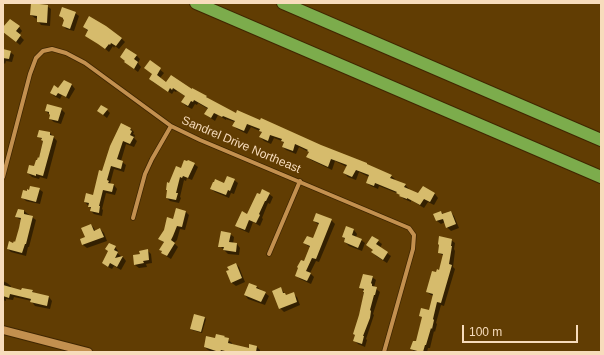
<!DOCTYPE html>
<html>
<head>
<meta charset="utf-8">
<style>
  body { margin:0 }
  #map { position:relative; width:604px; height:355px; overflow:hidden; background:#613d03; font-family:Arial,sans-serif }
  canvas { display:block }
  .frame { position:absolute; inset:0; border:4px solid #f7dcbc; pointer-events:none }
  .scale { position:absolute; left:462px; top:325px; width:116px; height:18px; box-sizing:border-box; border:2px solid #f7dcbc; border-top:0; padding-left:5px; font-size:12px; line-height:14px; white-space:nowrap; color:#f7dcbc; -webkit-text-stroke:3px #613d03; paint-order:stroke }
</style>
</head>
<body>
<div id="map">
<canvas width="604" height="355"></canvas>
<div class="frame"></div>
<div class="scale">100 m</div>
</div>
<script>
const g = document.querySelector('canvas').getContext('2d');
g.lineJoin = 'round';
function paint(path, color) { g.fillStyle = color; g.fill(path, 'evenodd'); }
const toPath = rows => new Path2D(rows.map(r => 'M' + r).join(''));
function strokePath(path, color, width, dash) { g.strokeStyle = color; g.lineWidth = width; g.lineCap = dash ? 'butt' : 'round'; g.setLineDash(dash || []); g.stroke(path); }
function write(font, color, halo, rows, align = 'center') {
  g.font = font + ' Arial,sans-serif'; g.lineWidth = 4; g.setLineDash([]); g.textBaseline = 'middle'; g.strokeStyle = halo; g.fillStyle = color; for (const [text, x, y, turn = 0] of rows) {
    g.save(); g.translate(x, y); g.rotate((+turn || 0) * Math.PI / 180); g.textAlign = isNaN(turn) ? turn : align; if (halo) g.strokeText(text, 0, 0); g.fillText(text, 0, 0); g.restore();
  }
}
paint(toPath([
  [47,6,51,9,50,26,41,25,38,21,38,19,35,18,31,15],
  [75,13,79,16,74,31,66,29,63,25,65,20,60,16],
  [19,27,22,31,19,35,24,40,20,45,3,31,3,29],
  [84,27,121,38,125,42,119,49,115,46,114,48,113,46,109,52,103,47],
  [126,49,137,56,140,59,138,63,141,67,138,72,125,62],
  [3,50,10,52,14,55,12,62,6,61,5,64,4,63,3,66],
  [150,61,164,73,160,78,167,83,192,90,206,96,209,100,236,114,391,176,395,179,394,180,405,185,409,189,408,190,419,194,423,187,435,194,438,198,434,205,428,202,424,208,411,200,411,202,404,199,399,194,379,186,378,189,371,186,367,183,369,177,359,172,356,180,348,177,344,173,347,167,335,161,332,170,311,160,308,157,309,152,299,147,296,154,286,150,283,147,284,143,282,141,274,138,271,144,264,141,260,137,262,132,251,127,247,134,237,129,234,126,235,122,226,119,226,120,218,115,215,121,209,117,206,114,208,109,198,103,197,105,195,104,192,109,186,106,182,102,185,96,177,91,176,92,174,91,172,94,153,82,150,79,153,74],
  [64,81,72,85,75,89,69,99,62,95,60,99,54,96,51,92,59,89],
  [61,109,65,113,61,124,54,122,50,119,51,115,49,114,46,111],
  [107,110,110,113,107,118,98,111],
  [131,129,134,132,133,134,135,135,134,138,137,141,134,147,126,144,121,161,126,165,124,172,114,169,110,184,114,185,117,189,115,195,106,193,102,209,103,210,102,216,94,214,91,211,91,209,85,202,93,196,103,172],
  [50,133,57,141,47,179,40,177,39,179,32,177,28,173,35,167,39,159,43,141,39,136],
  [194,164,198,167,192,180,187,178,186,181,184,180,180,197,181,198,179,203,170,201,167,198,169,184,182,169],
  [234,180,238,183,234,194,231,193,229,198,215,192,211,189],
  [39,189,43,192,40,204,26,201,22,197,28,192],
  [269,194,273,197,270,204,268,203,262,218,263,219,260,226,253,222,249,233,240,229,237,225],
  [177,209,186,212,189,215,185,230,180,229,177,240,174,243,178,247,171,259,166,256,160,249,164,243,160,239,174,220],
  [24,211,36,220,29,247,28,247,26,256,11,252,8,249,16,243,21,220,16,217],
  [441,212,444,215,451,212,454,216,459,228,451,231,447,227,445,222,441,224,437,221,435,215],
  [331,220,335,224,319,262,316,261,310,273,314,277,311,284,300,279,296,275,304,262,311,248,308,246,304,243,314,240,319,225,314,221],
  [91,225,94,228,95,231,100,229,104,233,107,241,87,248,83,245,81,240,87,237],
  [347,227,354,230,357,234,356,237,361,240,365,243,362,251,349,246,345,242,346,240,343,237],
  [230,234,234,237,233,244,237,244,240,248,239,255,228,254,220,246],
  [451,240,455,243,454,249,455,251,453,267,455,269,444,306,441,305,436,323,437,324,435,332,434,331,430,348,428,348,427,352,415,352,412,349,417,343,423,318,420,316,430,311,434,296,431,295,427,292,437,273,439,271,444,256,439,253],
  [378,241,382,244,380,248,391,256,387,263,376,256,373,252,374,250,371,248],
  [115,247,118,251,117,253,121,256,120,258,123,257,126,261,121,270,114,266,112,269,106,266,103,263,109,251],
  [147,250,151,254,152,263,146,264,147,267,139,268,135,265,141,254],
  [236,264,239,267,245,282,236,286,232,283,227,272],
  [372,277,376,280,374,287,380,292,373,314,374,315,366,339,367,340,365,347,358,344,354,340,356,336,354,334,360,315,364,291,361,288],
  [3,281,7,283,11,286,10,288,22,291,32,291,35,294,49,297,52,301,50,309,35,306,32,302,32,301,14,297,13,300,6,299,6,301,3,300],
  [257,287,269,296,265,305,248,299,245,295],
  [281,289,287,296,293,294,297,297,300,305,284,312,280,308],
  [205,318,206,319,202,333,192,330,191,329],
  [224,337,232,343,232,344,249,349,257,347,260,350,260,352,213,352,208,350,205,347,216,339]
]), '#0007');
paint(toPath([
  [31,3,48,5,47,23,37,22,37,16,30,15],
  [62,7,76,12,70,29,62,26,64,20,63,19,63,18,59,16],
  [89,16,106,26,122,38,116,46,111,43,110,45,109,44,105,49,98,44,85,36,88,30,83,27],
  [10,19,20,26,16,31,21,35,16,42,3,32,3,27],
  [126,48,137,55,134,59,138,62,134,69,124,62,125,61,120,57],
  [3,49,11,51,9,59,3,58],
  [150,60,161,68,157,75,166,82,171,75,192,89,192,88,207,96,206,97,236,113,237,110,260,120,261,118,321,145,367,163,367,164,392,175,390,178,406,184,404,187,418,193,423,186,435,193,430,202,424,199,420,205,407,198,407,199,399,196,400,195,396,193,397,192,375,183,374,186,366,183,369,175,356,170,352,177,343,173,347,165,331,159,328,167,306,157,309,152,307,151,308,150,295,144,293,151,282,147,284,142,281,141,282,139,270,135,268,141,259,137,262,132,259,131,260,129,247,124,244,131,232,126,235,121,223,116,222,117,214,113,211,118,204,114,208,108,194,100,193,102,191,101,188,106,181,102,185,96,173,88,172,90,170,88,168,92,149,79,152,74,144,68],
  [64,80,72,84,66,97,58,93,56,96,50,93,54,85,58,88],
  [47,104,62,108,58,121,49,119,50,115,49,114,49,112,45,111],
  [101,105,108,109,103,115,97,111],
  [121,123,131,128,130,130,132,131,130,135,134,137,130,144,123,141,117,159,123,161,121,169,111,166,107,180,109,181,108,183,114,184,112,192,103,190,99,206,100,206,99,213,90,211,91,207,88,207,89,203,84,202,86,193,93,195,99,170,102,171,110,146],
  [39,130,50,132,50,135,54,136,43,176,36,174,36,176,27,173,29,165,34,166,36,160,37,160,38,157,39,158,43,141,41,140,42,138,37,137],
  [184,160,187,161,188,160,195,163,188,178,183,176,182,178,180,177,176,193,178,193,176,200,166,198,167,190,166,190,167,182,169,183,176,166,181,168],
  [227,176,235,179,230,191,228,190,226,195,210,189,213,182,214,182,215,179,224,183],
  [30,186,40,188,36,202,21,198,23,190,27,191,27,189,29,190],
  [262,189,270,193,266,201,265,201,259,214,260,215,256,223,249,220,245,230,235,226,242,211,247,214,257,193,260,194],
  [176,208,186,211,182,227,177,226,173,236,171,240,175,243,167,256,161,253,162,251,159,250,164,242,158,239,164,230,167,217,173,219],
  [18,209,24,210,24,214,33,216,26,244,25,244,22,253,7,249,9,241,13,243,14,241,15,242,19,228,21,218,15,217],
  [441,211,442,214,451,211,456,224,446,228,443,219,436,221,433,214],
  [316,213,332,219,316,259,312,258,306,271,311,273,307,281,295,276,298,268,297,267,301,260,304,261,310,246,303,243,307,236,313,238,319,223,313,221],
  [91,224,94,231,100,228,104,237,82,245,80,239,85,237,81,228],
  [346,226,354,229,352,235,362,239,358,248,344,242,345,238,342,237],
  [221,231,231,233,229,242,237,243,236,252,223,250,224,247,218,247],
  [372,236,379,240,376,244,388,252,383,260,371,252,373,250,366,245],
  [439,236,452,239,451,246,452,246,449,264,452,265,441,303,437,302,433,319,434,320,432,329,431,328,426,345,425,345,423,352,421,352,410,349,413,341,416,341,422,317,419,316,421,308,429,310,433,294,426,292,432,271,436,272,437,269,439,270,443,254,438,253,439,245,438,244],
  [109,243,116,246,114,250,118,252,115,258,123,256,117,267,110,263,108,267,102,263,108,251,105,249],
  [148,249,149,260,143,261,144,263,134,265,133,255,140,254,139,251],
  [236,263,242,278,231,283,226,271,229,270,227,267],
  [363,274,373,276,371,283,372,284,372,286,377,287,375,295,374,295,370,310,371,311,370,318,363,336,364,336,362,344,353,341,355,335,353,334,359,315,364,292,363,292,364,289,359,288],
  [249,283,257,286,256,288,266,292,261,302,244,295],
  [3,285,21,290,22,288,33,290,32,292,49,296,47,306,30,302,31,299,10,294,9,298,3,296],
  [281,287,283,293,285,293,286,295,294,292,297,302,279,309,272,291],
  [194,314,205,317,201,332,190,329],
  [216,334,225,336,224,337,229,338,228,343,249,348,249,344,257,346,256,352,229,352,221,350,220,352,219,352,204,347,206,336,215,338]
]), '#d6bb6c');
const minor = toPath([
  [3,177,30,74,36,58,43,51,52,49,66,53,85,63,171,126,200,140,409,228,414,235,413,249,384,352],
  [133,218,145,174,152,159,171,126],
  [269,254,300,181]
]);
const secondary = toPath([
  [3,330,88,352]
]);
const motorway = toPath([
  [196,3,601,177],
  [283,3,601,140]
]);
strokePath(minor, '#3f2601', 5.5);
strokePath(secondary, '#3f2601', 10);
strokePath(motorway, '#3f2601', 14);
strokePath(minor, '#c3904f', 4);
strokePath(secondary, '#c3904f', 8);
strokePath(motorway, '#7cac4c', 12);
write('12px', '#f7dcbc', '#613d03', [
  ["Sandrel Drive Northeast",241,145,23]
]);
</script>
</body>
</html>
